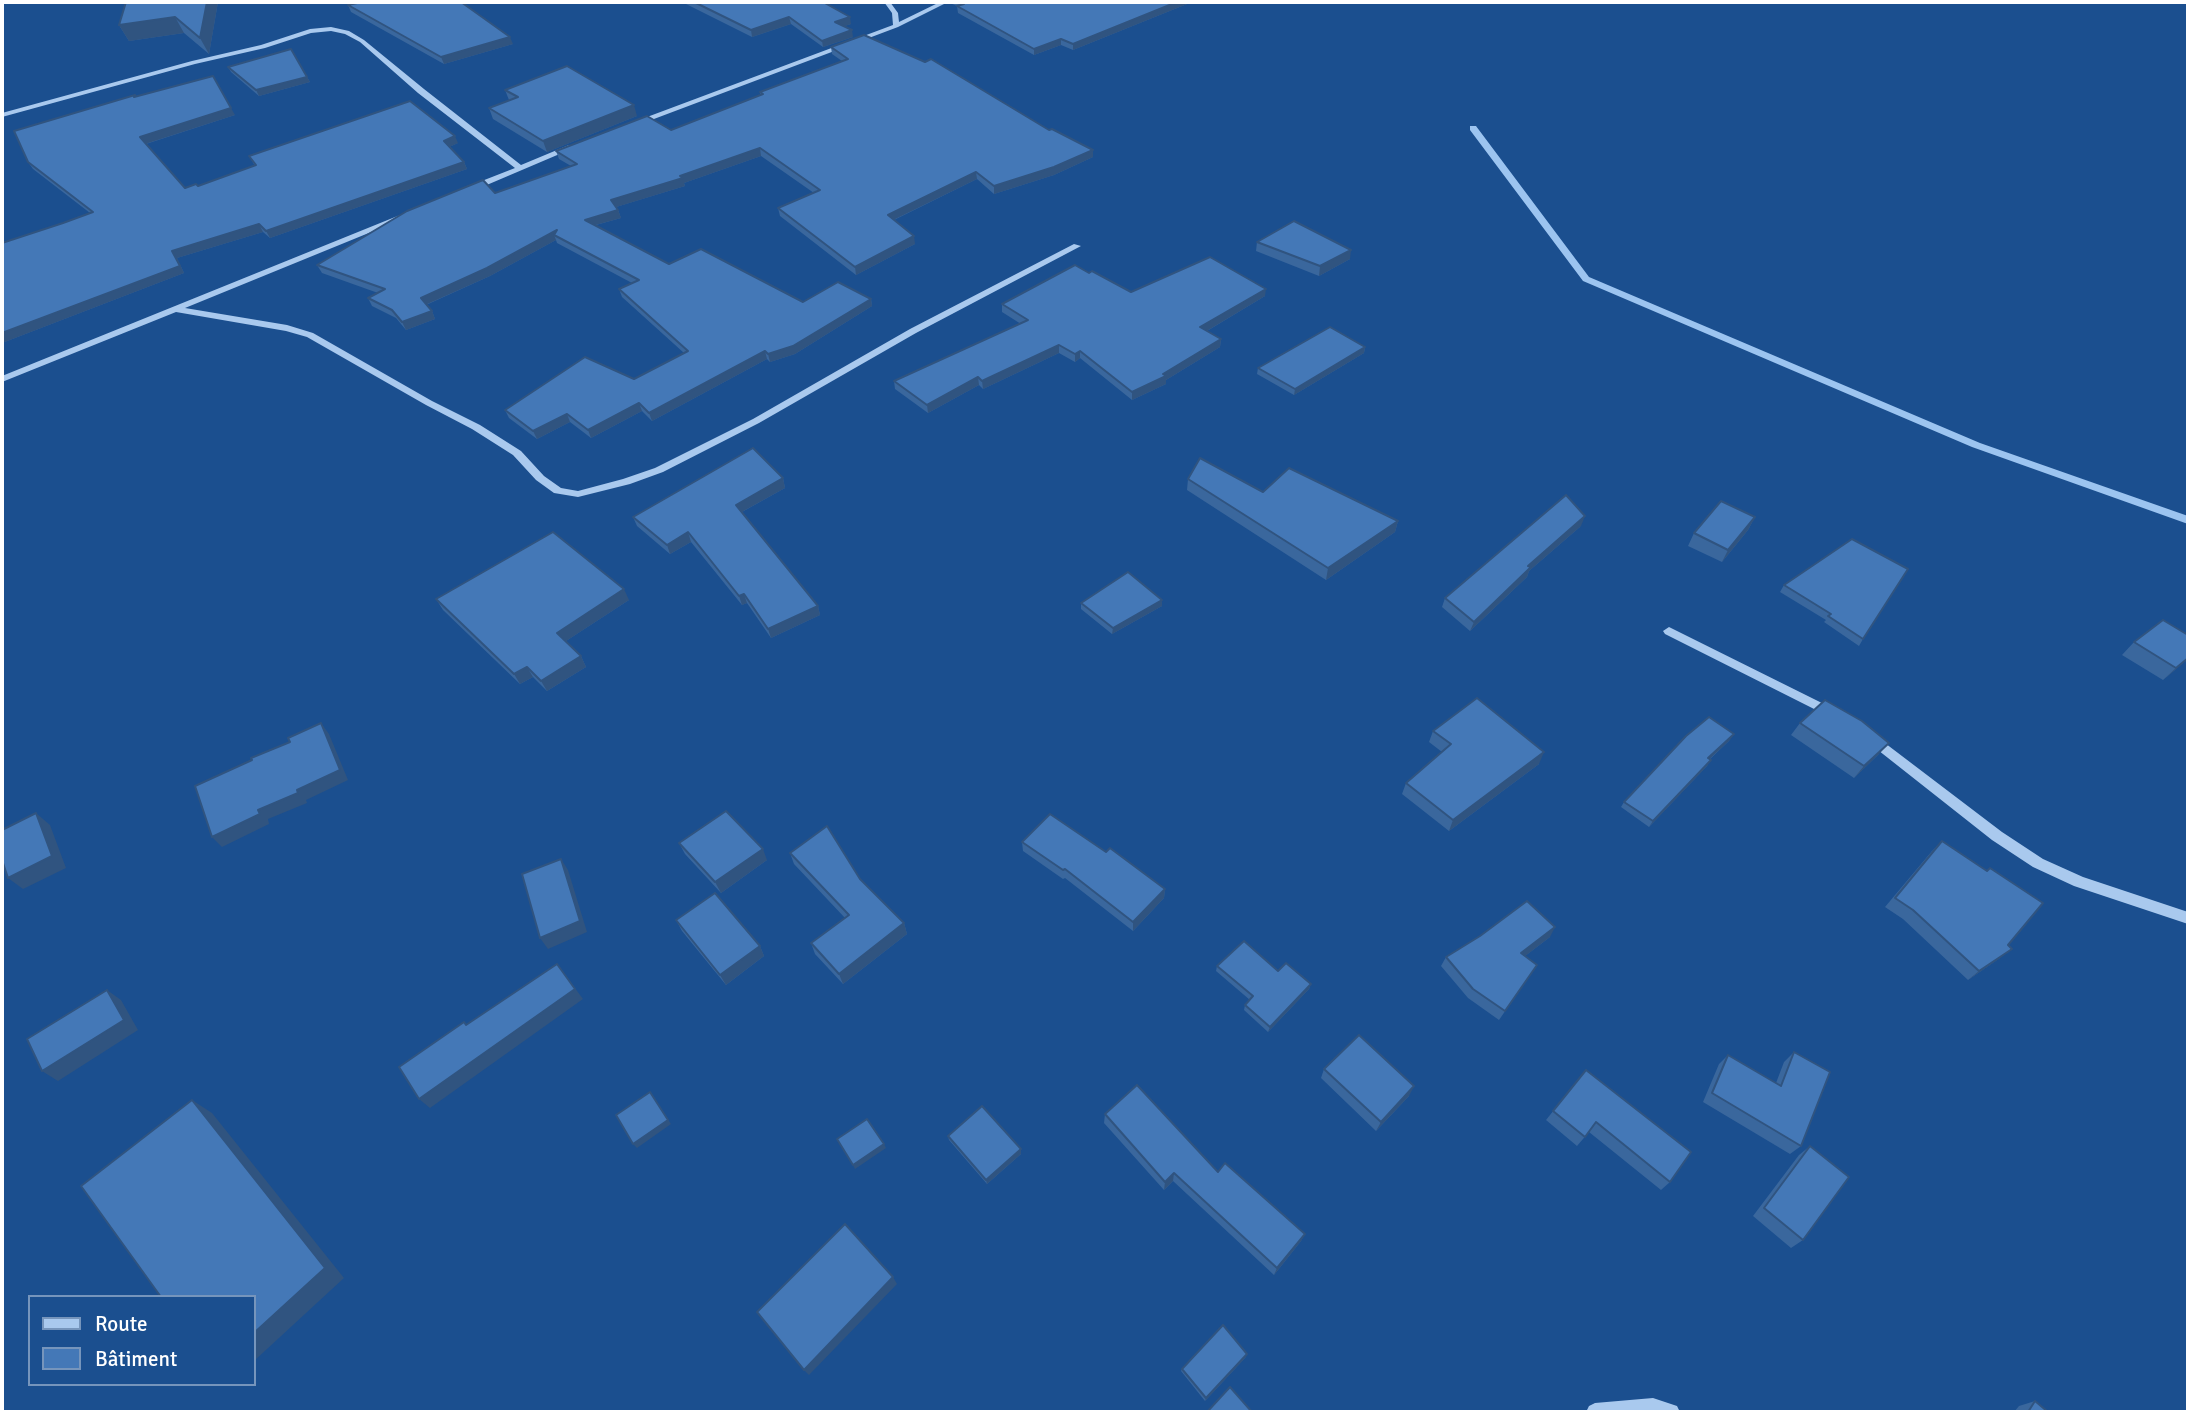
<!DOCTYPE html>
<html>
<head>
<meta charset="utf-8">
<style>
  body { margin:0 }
  #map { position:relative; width:2190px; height:1414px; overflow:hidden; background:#1b4f8f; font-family:Signika,sans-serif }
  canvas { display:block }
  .frame { position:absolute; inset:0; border:4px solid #fff; pointer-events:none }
  .legend { position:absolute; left:28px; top:1295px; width:228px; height:91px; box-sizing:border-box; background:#1b4f8f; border:2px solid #7695bc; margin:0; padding:9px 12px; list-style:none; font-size:21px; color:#fff }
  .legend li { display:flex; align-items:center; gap:14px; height:35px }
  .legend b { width:35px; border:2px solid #7695bc }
</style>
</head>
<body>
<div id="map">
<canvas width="2190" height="1414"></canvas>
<div class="frame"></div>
<ul class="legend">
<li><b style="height:9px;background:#a9c9ee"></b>Route</li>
<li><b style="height:19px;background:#4478b7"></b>Bâtiment</li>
</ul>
</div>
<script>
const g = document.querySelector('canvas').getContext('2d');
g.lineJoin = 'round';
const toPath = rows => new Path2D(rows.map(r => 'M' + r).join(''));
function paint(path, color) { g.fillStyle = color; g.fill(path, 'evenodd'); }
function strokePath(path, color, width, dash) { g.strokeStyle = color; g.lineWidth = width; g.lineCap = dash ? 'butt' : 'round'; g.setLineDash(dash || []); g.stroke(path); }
paint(toPath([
  [1470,126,1476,126,1589,277,1980,443,2188,516,2188,524,1972,447,1583,281,1470,130,1470,126]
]), '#9cc4f0');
paint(toPath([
  [884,2,890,2,898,13,899,22,940,2,948,2,898,27,638,125,631,123,893,25,892,13,884,2],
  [331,27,349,31,364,40,424,89,521,165,569,145,576,147,475,190,469,190,469,186,515,168,418,93,360,42,345,34,331,31,311,33,265,48,195,64,2,117,2,113,192,61,261,45,310,29,331,27],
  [400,215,403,215,403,219,185,308,287,325,313,333,432,401,480,425,521,451,544,476,561,488,578,491,623,479,655,468,753,419,910,329,1074,244,1081,246,916,333,759,423,663,472,630,484,578,497,554,493,536,480,513,455,472,429,426,405,307,337,286,331,176,312,2,382,2,376,400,215],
  [1669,627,1838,711,1840,714,1838,717,1834,719,1830,717,1665,634,1663,631,1669,627],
  [1873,734,2002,832,2043,859,2083,877,2188,912,2188,924,2074,886,2033,867,1992,840,1869,743,1867,739,1869,735,1873,734],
  [1653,1398,1677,1406,1680,1412,1586,1412,1589,1406,1595,1403,1653,1398]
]), '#a9c9ee');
paint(toPath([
  [126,2,218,2,209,54,184,33,129,41,119,25],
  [682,2,823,2,851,24,844,26,853,37,823,47,791,24,752,37],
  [950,2,1192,2,1073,50,1061,45,1034,55,958,13,957,6,950,3],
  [348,5,513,44,444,64,351,12],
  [831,47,1049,130,1093,150,1093,157,1054,175,994,194,977,179,894,220,915,244,856,275,780,216,778,208,814,193,761,156,684,183,685,186,616,207,618,210,621,218,596,225,669,264,803,302,871,299,872,306,795,354,770,362,767,359,652,421,642,411,591,438,570,422,537,439,509,418,505,410,634,379,684,353,622,297,619,289,632,283,557,243,556,240,490,276,426,305,432,311,435,319,406,330,396,318,372,306,368,298,378,293,322,273,317,265,495,193,571,166,559,159,556,151,671,130,760,95,760,92,842,61,832,54],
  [228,67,307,77,310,82,259,96,231,72],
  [505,90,637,116,547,152,493,119,489,108,509,100],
  [136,97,235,115,146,144,185,188,198,186,255,166,249,156,458,143,449,147,464,162,467,169,270,238,263,232,177,258,184,273,2,343,2,243,63,223,90,213,33,169,28,162],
  [1257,242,1350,259,1319,276,1256,251],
  [1089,273,1131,292,1265,296,1207,331,1221,339,1220,347,1166,380,1166,384,1132,400,1080,358,1075,362,1059,353,983,389,979,385,928,413,895,389,894,381,1021,324,1002,312,1002,304],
  [1365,347,1364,353,1294,395,1257,374,1258,368],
  [783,478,785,488,742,512,818,606,820,615,771,638,747,603,742,605,691,542,670,554,637,526,633,517],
  [1188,479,1263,492,1398,521,1395,532,1326,580,1187,490],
  [1755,517,1748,530,1722,562,1688,546,1694,533],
  [1581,526,1529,571,1527,577,1470,631,1442,607,1445,598],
  [1852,539,1863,639,1859,646,1824,622,1826,620,1780,592,1784,585],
  [436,599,629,600,566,641,581,656,586,667,547,691,533,677,520,684,443,610],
  [1081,603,1162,606,1112,634,1081,609],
  [2188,635,2188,659,2163,680,2122,655,2134,642],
  [1800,723,1879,754,1854,778,1791,735],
  [1433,731,1539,764,1449,831,1402,794,1406,783,1442,752,1429,742],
  [1730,740,1710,759,1707,766,1649,827,1621,807,1624,802],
  [1942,841,2008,945,2000,958,1968,980,1903,919,1885,907,1932,851],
  [1022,842,1106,852,1165,889,1164,898,1133,931,1065,878,1063,879,1023,851],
  [679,843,767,860,721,893,685,854],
  [790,853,860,879,904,923,907,934,843,984,815,954,811,943,845,918,794,864],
  [676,920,760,946,764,956,726,985,682,931],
  [1550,937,1525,956,1537,965,1499,1020,1468,998,1441,966,1446,957],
  [1217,966,1278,971,1311,984,1309,989,1268,1032,1244,1010,1245,1005,1250,1000,1216,971],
  [1794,1052,1801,1146,1790,1154,1703,1102,1719,1064,1728,1055,1776,1083,1784,1062],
  [1324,1069,1409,1096,1376,1131,1321,1078],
  [1586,1070,1670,1182,1661,1190,1589,1132,1577,1146,1546,1120],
  [1105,1114,1305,1234,1301,1241,1274,1275,1173,1181,1164,1190,1104,1123],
  [948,1136,1021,1154,987,1184,949,1140],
  [1810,1146,1803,1240,1791,1248,1753,1216,1799,1155],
  [1246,1357,1205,1401,1181,1371,1182,1369],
  [2035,1401,2048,1412,2014,1412,2019,1406]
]), '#3a679d');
paint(toPath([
  [207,2,218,2,209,54,200,38],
  [1177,2,1192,2,1073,50,1073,44],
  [175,17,184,33,129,41,119,25],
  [789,17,791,24,752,37,751,30],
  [850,17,851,24,836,29,835,22],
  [852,30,853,37,823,47,822,41],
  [510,37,513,44,444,64,441,57],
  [1061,39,1061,45,1034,55,1034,49],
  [307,77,310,82,259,96,256,90],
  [634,105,637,116,547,152,543,141],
  [231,108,235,115,145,144,140,137],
  [455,136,458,143,447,148,444,141],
  [760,148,761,156,684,183,685,186,613,208,611,200],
  [1093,150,1093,157,1054,175,994,194,994,186],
  [464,162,467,169,270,238,266,231],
  [976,172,977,179,889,222,888,215],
  [618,210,621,218,588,227,585,220],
  [259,224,263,232,177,258,184,273,2,343,2,333,172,251],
  [557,230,554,235,556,240,490,276,425,305,421,298],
  [914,236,915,244,856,275,855,267],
  [1351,250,1350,259,1319,276,1320,266],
  [1266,289,1265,296,1200,335,1200,327],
  [871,299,872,306,795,354,770,362,768,354],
  [432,311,435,319,406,330,402,322],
  [1221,339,1220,347,1166,380,1166,384,1132,400,1132,392],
  [1059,345,1059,353,983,389,982,381],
  [1365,347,1364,353,1294,395,1295,389],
  [765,351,767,359,652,421,649,413],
  [1080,351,1080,358,1075,362,1075,354],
  [978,377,979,385,928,413,927,405],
  [639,403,642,411,591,438,588,430],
  [567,414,570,422,537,439,533,431],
  [783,478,785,488,738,514,736,505],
  [1585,516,1581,526,1529,571,1527,577,1470,631,1474,622,1528,566],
  [1755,517,1748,530,1722,562,1728,550],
  [1398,521,1395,532,1326,580,1328,568],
  [688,532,691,542,670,554,667,545],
  [624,589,629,600,563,643,557,633],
  [744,594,747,603,742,605,739,596],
  [1162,600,1162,606,1112,634,1113,628],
  [818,606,820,615,771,638,768,629],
  [581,656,586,667,547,691,541,681],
  [2188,658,2188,659,2163,680,2176,668],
  [527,667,533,677,520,684,514,674],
  [321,723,329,734,348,780,306,800,307,803,268,819,269,824,222,847,212,837,258,810,297,790],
  [1734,734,1730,740,1704,764,1708,758],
  [1889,743,1879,754,1854,778,1864,766],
  [1544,752,1539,764,1449,831,1453,820],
  [1711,760,1707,766,1649,827,1653,821],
  [36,813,50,825,66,868,23,889,8,878],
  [763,849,767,860,721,893,715,882],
  [561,859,568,870,587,932,548,949,540,938],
  [1165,889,1164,898,1133,931,1133,922],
  [904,923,907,934,843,984,839,974],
  [1555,927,1550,937,1516,963,1521,953],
  [760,946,764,956,726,985,720,975],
  [2012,949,2000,958,1968,980,1979,971],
  [557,964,583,999,430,1108,419,1099],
  [1311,984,1309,989,1268,1032,1270,1027],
  [107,990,121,1000,138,1030,58,1081,42,1071],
  [1414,1086,1409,1096,1376,1131,1381,1122],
  [650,1092,671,1124,637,1148,633,1144],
  [192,1100,212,1113,344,1278,254,1361,254,1333],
  [884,1144,886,1148,855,1169,853,1165],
  [1021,1149,1021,1154,987,1184,986,1180],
  [1174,1173,1173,1181,1164,1190,1165,1182],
  [1305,1234,1301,1241,1274,1275,1277,1268],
  [893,1277,897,1284,809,1375,804,1370],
  [1247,1354,1246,1357,1205,1401,1206,1398]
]), '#305480');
const building = toPath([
  [126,2,207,2,200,38,175,17,119,25,126,2],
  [362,2,461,2,510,37,441,57,348,5,362,2],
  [694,2,823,2,850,17,835,22,852,30,822,41,789,17,751,30,694,2],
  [960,2,1177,2,1073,44,1061,39,1034,49,957,6,964,4,960,2],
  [864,35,925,62,931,59,1049,130,1052,129,1093,150,1054,167,994,186,976,172,888,215,914,236,855,267,778,208,820,190,760,148,680,176,683,178,611,200,618,210,585,220,669,264,701,249,803,302,838,282,871,299,793,346,768,354,765,351,649,413,639,403,588,430,567,414,533,431,505,410,585,357,634,379,688,351,619,289,639,280,554,235,557,230,487,268,421,298,432,311,402,322,392,310,368,298,385,289,317,265,407,211,483,180,495,193,577,164,556,151,647,116,671,130,763,94,760,92,848,59,831,47,864,35],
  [291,49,307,77,256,90,228,67,291,49],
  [567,66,634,105,543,141,489,108,518,97,505,90,567,66],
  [213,76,231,108,140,137,185,188,196,184,198,186,256,165,249,156,410,101,455,136,444,141,464,162,266,231,259,224,172,251,180,266,2,333,2,243,63,223,93,212,28,162,14,131,135,95,134,97,213,76],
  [1294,221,1351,250,1320,266,1257,242,1294,221],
  [1210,257,1266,289,1200,327,1221,339,1163,374,1166,376,1132,392,1080,351,1075,354,1059,345,982,381,978,377,927,405,894,381,1028,320,1002,304,1075,265,1089,273,1092,271,1131,292,1210,257],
  [1330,327,1365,347,1295,389,1258,368,1330,327],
  [753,448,783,478,736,505,818,606,768,629,744,594,739,596,688,532,667,545,633,517,753,448],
  [1200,458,1263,492,1289,468,1398,521,1328,568,1188,479,1200,458],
  [1566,495,1585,516,1528,566,1531,567,1474,622,1445,598,1566,495],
  [1721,501,1755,517,1728,550,1694,533,1721,501],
  [553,532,624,589,557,633,581,656,541,681,527,667,514,674,436,599,553,532],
  [1852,539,1908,569,1863,639,1828,616,1831,614,1784,585,1852,539],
  [1128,572,1162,600,1113,628,1081,603,1128,572],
  [2163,620,2188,635,2188,658,2176,668,2134,642,2163,620],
  [1477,698,1544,752,1453,820,1406,783,1451,744,1433,731,1477,698],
  [1825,700,1862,721,1889,743,1864,766,1800,723,1825,700],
  [1709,717,1734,734,1708,758,1711,760,1653,821,1624,802,1686,736,1709,717],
  [321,723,340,770,297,790,298,793,258,810,260,814,212,837,195,786,252,760,251,758,290,742,288,738,321,723],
  [726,811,763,849,715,882,679,843,726,811],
  [36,813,52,856,8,878,2,860,2,830,36,813],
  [1050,814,1106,852,1110,848,1165,889,1133,922,1065,869,1063,870,1022,842,1050,814],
  [827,826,860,879,904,923,839,974,811,943,849,915,790,853,827,826],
  [1942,841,1987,871,1990,868,2043,903,2008,945,2012,949,1979,971,1913,910,1895,898,1942,841],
  [561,859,580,921,540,938,522,874,561,859],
  [715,893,760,946,720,975,676,920,715,893],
  [1527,901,1555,927,1521,953,1537,965,1505,1011,1473,989,1446,957,1480,936,1527,901],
  [1244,941,1278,971,1286,963,1311,984,1270,1027,1245,1005,1253,996,1217,966,1244,941],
  [557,964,575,989,419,1099,399,1067,464,1022,466,1025,557,964],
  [107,990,124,1020,42,1071,27,1039,107,990],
  [1359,1035,1414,1086,1381,1122,1324,1069,1359,1035],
  [1794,1052,1830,1072,1801,1146,1712,1093,1728,1055,1781,1086,1794,1052],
  [1586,1070,1691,1152,1670,1182,1596,1122,1585,1137,1553,1111,1586,1070],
  [1137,1085,1218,1172,1225,1163,1305,1234,1277,1268,1174,1173,1165,1182,1105,1114,1137,1085],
  [650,1092,668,1120,633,1144,616,1115,650,1092],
  [192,1100,325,1268,254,1333,254,1297,161,1297,81,1186,192,1100],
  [982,1106,1021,1149,986,1180,948,1136,982,1106],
  [867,1119,884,1144,853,1165,837,1139,867,1119],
  [1810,1146,1849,1177,1803,1240,1764,1208,1810,1146],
  [845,1224,893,1277,804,1370,757,1312,845,1224],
  [1223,1325,1247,1354,1206,1398,1182,1369,1223,1325],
  [1230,1387,1252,1412,1207,1412,1230,1387],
  [2035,1401,2048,1412,2028,1412,2035,1401]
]);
paint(building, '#4478b7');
strokePath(building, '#305480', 2);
</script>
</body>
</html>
